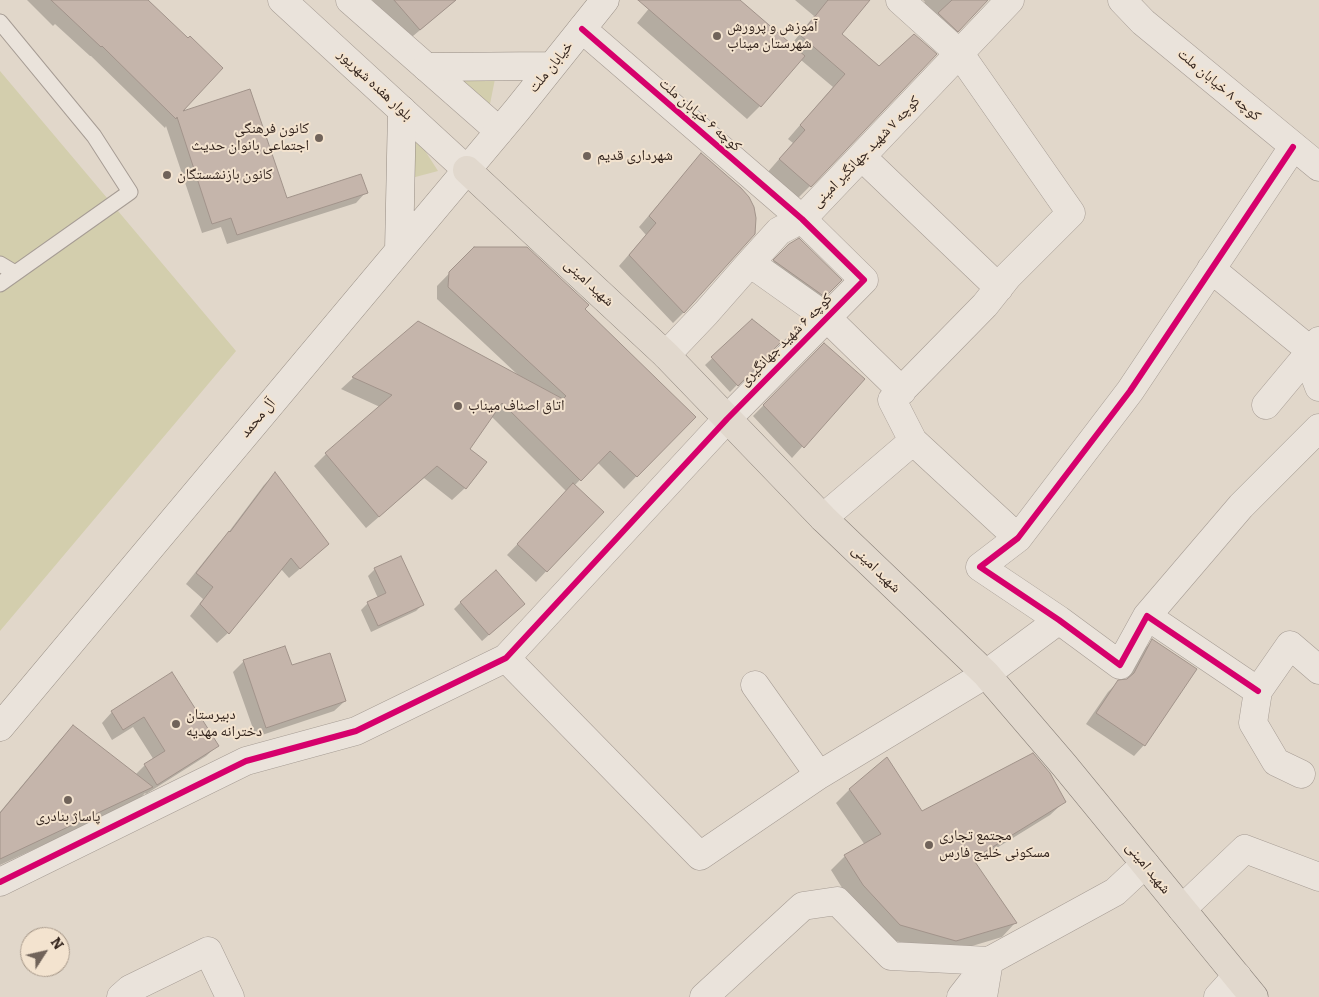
<!DOCTYPE html>
<html>
<head>
<meta charset="utf-8">
<style>
  body { margin:0 }
  #map { position:relative; width:1319px; height:997px; overflow:hidden; background:#e1d7ca; font-family:Bitter,serif }
  canvas { display:block }
  .north { position:absolute; left:20px; top:927px; width:50px; height:50px; box-sizing:border-box; background:#f3e3cf; border:1px solid #a69788; border-radius:50%; rotate:55deg; font-size:14px; font-weight:700; line-height:20px; text-align:center; color:#33241d }
  .north::after { content:''; display:block; margin:auto; width:18px; height:22px; background:#70635a; clip-path:polygon(50% 0,100% 100%,50% 72%,0 100%) }
</style>
</head>
<body>
<div id="map">
<canvas width="1319" height="997"></canvas>
<div class="north">N</div>
</div>
<script>
const g = document.querySelector('canvas').getContext('2d');
g.lineJoin = 'round';
function paint(path, color) { g.fillStyle = color; g.fill(path, 'evenodd'); }
const toPath = rows => new Path2D(rows.map(r => 'M' + r).join(''));
function strokePath(path, color, width, dash) { g.strokeStyle = color; g.lineWidth = width; g.lineCap = dash ? 'butt' : 'round'; g.setLineDash(dash || []); g.stroke(path); }
function write(font, color, halo, rows, align = 'center') {
  g.font = font + ' Bitter,"Noto Naskh Arabic",serif'; g.lineWidth = 4; g.setLineDash([]); g.textBaseline = 'middle'; g.strokeStyle = halo; g.fillStyle = color; for (const [text, x, y, turn = 0] of rows) {
    g.save(); g.translate(x, y); g.rotate((+turn || 0) * Math.PI / 180); g.textAlign = isNaN(turn) ? turn : align; if (halo) g.strokeText(text, 0, 0); g.fillText(text, 0, 0); g.restore();
  }
}
paint(toPath([
  [0,71,236,351,0,631],
  [496,74,489,109,453,82],
  [415,135,438,171,404,180]
]), '#d3cead');
paint(toPath([
  [27,0,146,0,179,113,286,200,366,192,356,203,227,244,221,227,202,233,166,126,165,128,91,56,90,56,55,24,53,26],
  [372,0,456,0,407,41],
  [656,0,738,0,791,45,814,16,795,0,868,0,840,34,879,68,810,186,797,199,767,173,793,143,788,139,833,87,801,60,760,106,747,119,637,23],
  [923,0,987,0,945,44,919,8,925,2],
  [691,166,684,312,673,323,619,266,646,235,639,227],
  [474,248,584,309,694,417,624,489,597,462,574,486,602,512,536,582,507,555,567,492,491,416,469,449,485,462,465,488,452,500,424,478,366,528,314,466,326,454,380,407,341,389,353,378,418,322,518,375,437,299,437,286],
  [778,256,840,280,814,307,764,272],
  [752,321,779,342,730,392,705,365],
  [824,344,863,379,792,458,753,416],
  [275,474,328,544,317,554,289,578,281,569,228,633,217,643,190,616,203,599,186,584,218,544,225,537,264,485],
  [375,569,423,604,416,611,371,632,361,610,368,603,378,598,368,576],
  [461,602,516,611,482,641,454,609],
  [1153,640,1144,745,1134,756,1086,724,1108,692,1119,681,1126,680,1142,651],
  [244,661,291,667,345,701,334,711,256,737,233,672],
  [172,674,217,746,206,756,146,794,145,793,138,801,0,865,0,812,59,741,73,727,135,775,145,765,154,760,133,727,112,740,102,723,112,712],
  [850,789,922,813,1064,802,1050,815,974,862,1015,923,1002,937,942,955,886,938,849,899,831,870,845,856,865,845,836,803]
]), '#0003');
const building = toPath([
  [51,0,148,0,188,38,190,36,223,68,183,111,250,89,287,198,361,174,368,193,237,235,231,218,212,224,177,117,176,119,102,46,101,47,51,0],
  [394,0,456,0,420,30,394,0],
  [638,0,740,0,805,56,761,107,638,0],
  [828,0,870,0,842,34,879,66,914,34,937,54,811,187,779,159,805,130,800,125,845,74,800,35,828,0],
  [952,0,988,0,958,32,938,13,952,0],
  [701,153,741,188,749,197,754,207,756,218,755,234,684,313,629,255,656,223,649,216,701,153],
  [799,238,842,280,825,297,773,260,789,244,799,238],
  [474,247,527,247,589,305,585,309,696,417,637,477,610,451,581,481,502,403,470,449,487,462,466,489,437,466,379,517,325,453,392,395,352,377,418,321,563,399,566,396,448,287,449,272,474,247],
  [752,319,781,342,738,386,711,357,752,319],
  [824,343,865,379,804,448,763,405,824,343],
  [275,472,329,544,300,569,291,558,229,634,200,604,213,587,196,573,229,531,230,532,275,472],
  [573,483,604,512,547,572,517,544,573,483],
  [401,556,424,605,378,626,367,602,386,593,374,568,401,556],
  [496,570,525,604,489,635,460,602,496,570],
  [1152,639,1197,669,1145,746,1096,713,1118,680,1127,679,1134,673,1152,639],
  [285,646,292,665,330,653,346,701,266,728,243,660,285,646],
  [172,672,219,746,157,785,144,764,165,751,144,717,123,730,111,711,172,672],
  [73,725,153,787,0,859,0,813,73,725],
  [1033,753,1050,773,1066,802,973,859,1017,923,956,941,900,925,863,885,844,855,881,834,849,789,887,757,922,811,1033,753]
]);
paint(building, '#c5b5ab');
strokePath(building, '#a1938a', 1);
const service = toPath([
  [0,22,94,136,130,192,0,284],
  [0,264,15,273]
]);
const minor = toPath([
  [282,0,467,170],
  [350,0,499,131],
  [900,0,960,54,1071,213,1008,276,985,305,892,400,913,441,1018,538],
  [1122,0,1143,22,1319,167],
  [862,157,999,288],
  [750,263,826,317,902,391],
  [1211,269,1311,351,1319,341],
  [1311,351,1316,379,1319,387],
  [666,355,706,313,750,263,779,231,802,219,1010,0],
  [1266,405,1311,351],
  [823,518,913,441],
  [1147,616,1241,506,1319,428],
  [506,658,700,856,819,775,986,674,1059,620],
  [755,685,819,775],
  [1258,691,1147,616,1120,665,1059,620,980,567,1018,538,1130,391,1293,147],
  [1301,774,1276,762,1253,723,1258,691,1290,645,1319,670],
  [0,882,246,761,356,731,506,658,727,419,864,280,802,219,582,29],
  [121,997,130,989,208,951,230,997],
  [704,997,803,906,837,901,891,956,989,961,1115,892,1145,864],
  [961,997,989,961,983,997],
  [1218,997,1237,976]
]);
const tertiary = toPath([
  [1182,909,1245,849,1319,877]
]);
const secondary = toPath([
  [426,67,551,66],
  [399,250,402,110],
  [0,727,517,110,605,0]
]);
const primary = toPath([
  [467,170,666,355,823,518,986,674,1064,765,1254,997]
]);
strokePath(service, '#a69c94', 17);
strokePath(minor, '#a69c94', 29);
strokePath(tertiary, '#a69c94', 29);
strokePath(secondary, '#968c83', 29);
strokePath(primary, '#8b827a', 29);
strokePath(service, '#eae3db', 15);
strokePath(minor, '#eae3db', 28);
strokePath(tertiary, '#eae3db', 28);
strokePath(secondary, '#eae3db', 28);
strokePath(primary, '#e1d8cd', 28);
strokePath(toPath([
  [1258,691,1147,616,1120,665,1059,620,980,567,1018,538,1130,391,1293,147],
  [0,882,246,761,356,731,506,658,727,419,864,280,802,219,582,29]
]), '#d6006c', 6);
for (const [x, y, r, color] of [
  [717,36,5,"#70635a"],
  [319,138,5,"#70635a"],
  [587,156,5,"#70635a"],
  [167,175,5,"#70635a"],
  [458,406,5,"#70635a"],
  [176,724,5,"#70635a"],
  [68,800,5,"#70635a"],
  [929,845,5,"#70635a"]
]) { const dot = new Path2D(); dot.arc(x, y, r, 0, 2 * Math.PI); g.fillStyle = color; g.fill(dot); strokePath(dot, '#f3e3cf', 2); }
write('15px', '#33241d', '#f3e3cf', [
  ["آموزش و پرورش",727,27],
  ["شهرستان میناب",727,44],
  ["کانون فرهنگی",309,129,"right"],
  ["اجتماعی بانوان حدیث",309,146,"right"],
  ["شهرداری قدیم",597,156],
  ["کانون بازنشستگان",177,175],
  ["اتاق اصناف میناب",468,406],
  ["دبیرستان",186,715],
  ["دخترانه مهدیه",186,732],
  ["پاساژ بنادری",68,817,"center"],
  ["مجتمع تجاری",939,836],
  ["مسکونی خلیج فارس",939,853]
], 'left');
write('15px', '#33241d', '#f3e3cf', [
  ["خیابان ملت",551,67,-51],
  ["بلوار هفده شهریور",375,85,43],
  ["کوچه ۸ خیابان ملت",1219,85,40],
  ["کوچه ۶ خیابان ملت",700,115,41],
  ["کوچه ۷ شهید جهانگیر امینی",866,152,-46],
  ["شهید امینی",589,283,43],
  ["کوچه ۶ شهید جهانگیری",786,340,-45],
  ["آل محمد",258,418,-50],
  ["شهید امینی",876,569,44],
  ["شهید امینی",1148,868,51]
]);
</script>
</body>
</html>
